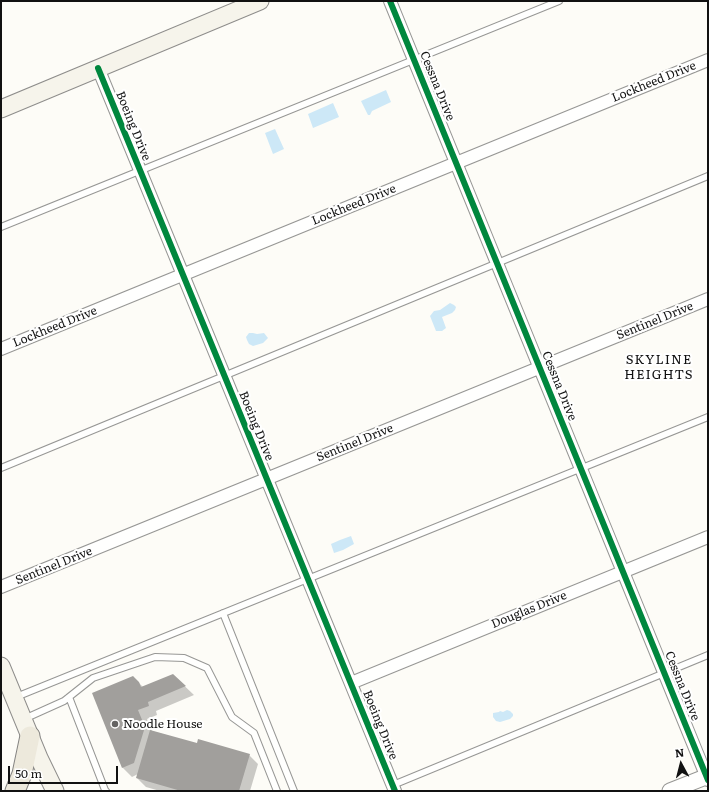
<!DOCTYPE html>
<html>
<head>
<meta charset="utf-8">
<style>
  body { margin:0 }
  #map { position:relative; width:709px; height:792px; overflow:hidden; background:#fdfcf7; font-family:Literata,serif }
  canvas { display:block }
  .frame { position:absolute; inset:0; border:2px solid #111; pointer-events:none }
  .north { position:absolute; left:661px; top:744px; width:40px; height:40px; -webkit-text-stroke:3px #fff; paint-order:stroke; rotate:353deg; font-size:11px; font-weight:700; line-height:16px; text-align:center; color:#111 }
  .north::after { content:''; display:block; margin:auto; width:14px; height:18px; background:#111; clip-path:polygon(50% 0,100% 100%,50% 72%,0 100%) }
  .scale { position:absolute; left:8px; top:766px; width:110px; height:18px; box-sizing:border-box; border:2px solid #111; border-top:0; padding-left:5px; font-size:12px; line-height:14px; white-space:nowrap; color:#111; -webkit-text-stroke:3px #fff; paint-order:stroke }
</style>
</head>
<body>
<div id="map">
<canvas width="709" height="792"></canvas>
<div class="frame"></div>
<div class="north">N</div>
<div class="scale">50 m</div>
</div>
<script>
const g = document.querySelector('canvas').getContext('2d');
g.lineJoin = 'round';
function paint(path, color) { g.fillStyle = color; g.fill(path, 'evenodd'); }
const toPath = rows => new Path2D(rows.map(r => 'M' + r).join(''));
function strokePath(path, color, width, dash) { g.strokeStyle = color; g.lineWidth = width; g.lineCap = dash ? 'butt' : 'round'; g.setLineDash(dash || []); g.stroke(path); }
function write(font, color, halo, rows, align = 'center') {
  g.font = font + ' Literata,serif'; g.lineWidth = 4; g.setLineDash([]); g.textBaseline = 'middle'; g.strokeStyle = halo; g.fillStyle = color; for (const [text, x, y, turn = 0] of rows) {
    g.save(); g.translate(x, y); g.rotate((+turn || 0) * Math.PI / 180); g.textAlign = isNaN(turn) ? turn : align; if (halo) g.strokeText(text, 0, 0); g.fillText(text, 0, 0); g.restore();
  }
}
paint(toPath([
  [386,90,391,102,372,111,370,115,368,115,361,101],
  [333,103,339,117,313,128,308,114],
  [275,129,284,149,273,154,265,133],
  [450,303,454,305,456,307,455,310,452,313,442,317,446,328,442,331,436,331,430,316,434,311,440,310],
  [249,333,253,333,257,334,264,333,268,338,263,343,253,346,249,344,247,340,246,337],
  [351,536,354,544,343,550,334,553,331,544,340,540],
  [507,710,510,711,513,714,513,716,510,719,500,722,496,721,493,717,493,713,499,712,500,711,503,712]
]), '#cde8f7');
paint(toPath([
  [173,675,194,695,156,711,157,715,147,719,152,731,197,744,249,755,258,764,250,791,160,791,146,787,137,778,138,774,132,777,123,768,133,677,143,687]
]), '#0003');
paint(toPath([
  [173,674,186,686,148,702,149,706,138,710,145,727,134,763,122,768,92,693,133,676,139,682,141,687],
  [150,730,197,743,198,739,250,754,239,791,181,791,136,778]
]), '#a19f9c');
const service = toPath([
  [1,227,559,1],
  [1,468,708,176],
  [223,613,294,791],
  [16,697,708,417],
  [69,697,105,790,106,791],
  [24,719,64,701,93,678,155,657,184,658,207,668,232,717,254,733,277,791],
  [393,785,708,655]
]);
const minor = toPath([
  [390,1,708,780],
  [98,68,395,791],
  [1,349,708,60],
  [1,587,708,299],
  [351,683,708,537]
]);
const tertiary = toPath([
  [670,791,708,776]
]);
const secondary = toPath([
  [1,109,260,1],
  [1,666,39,758,55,791]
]);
const primary = toPath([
  [15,791,22,774,30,736]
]);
strokePath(service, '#979795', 8);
strokePath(minor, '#979795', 14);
strokePath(tertiary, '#979795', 17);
strokePath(secondary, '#8e8d8b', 19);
strokePath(primary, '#858482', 21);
strokePath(service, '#fffffe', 6);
strokePath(minor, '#fffffe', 12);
strokePath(tertiary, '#fffffe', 15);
strokePath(secondary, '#f6f4eb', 17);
strokePath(primary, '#ede9dc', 19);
strokePath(toPath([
  [390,1,708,780],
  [98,68,395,791]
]), '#00873e', 6);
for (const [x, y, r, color] of [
  [115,724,4,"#646362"]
]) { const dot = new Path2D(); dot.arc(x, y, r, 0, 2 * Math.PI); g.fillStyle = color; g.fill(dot); strokePath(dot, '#fff', 1.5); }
write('12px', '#111', '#fff', [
  ["Lockheed Drive",654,82,-22],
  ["Cessna Drive",437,86,68],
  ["Boeing Drive",133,126,68],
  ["Lockheed Drive",354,205,-22],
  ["Sentinel Drive",655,321,-22],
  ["Lockheed Drive",55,327,-22],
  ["Cessna Drive",559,386,68],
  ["Boeing Drive",256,426,68],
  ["Sentinel Drive",355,443,-22],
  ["Sentinel Drive",54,566,-22],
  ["Douglas Drive",529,610,-22],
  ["Cessna Drive",682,686,68],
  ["Boeing Drive",380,725,68]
]);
write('12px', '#111', '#fff', [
  ["Noodle House",123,724]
], 'left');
g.letterSpacing = '1px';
write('13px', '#111', '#fff', [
  ["SKYLINE",659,360],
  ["HEIGHTS",659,375]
]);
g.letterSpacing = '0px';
</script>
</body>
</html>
